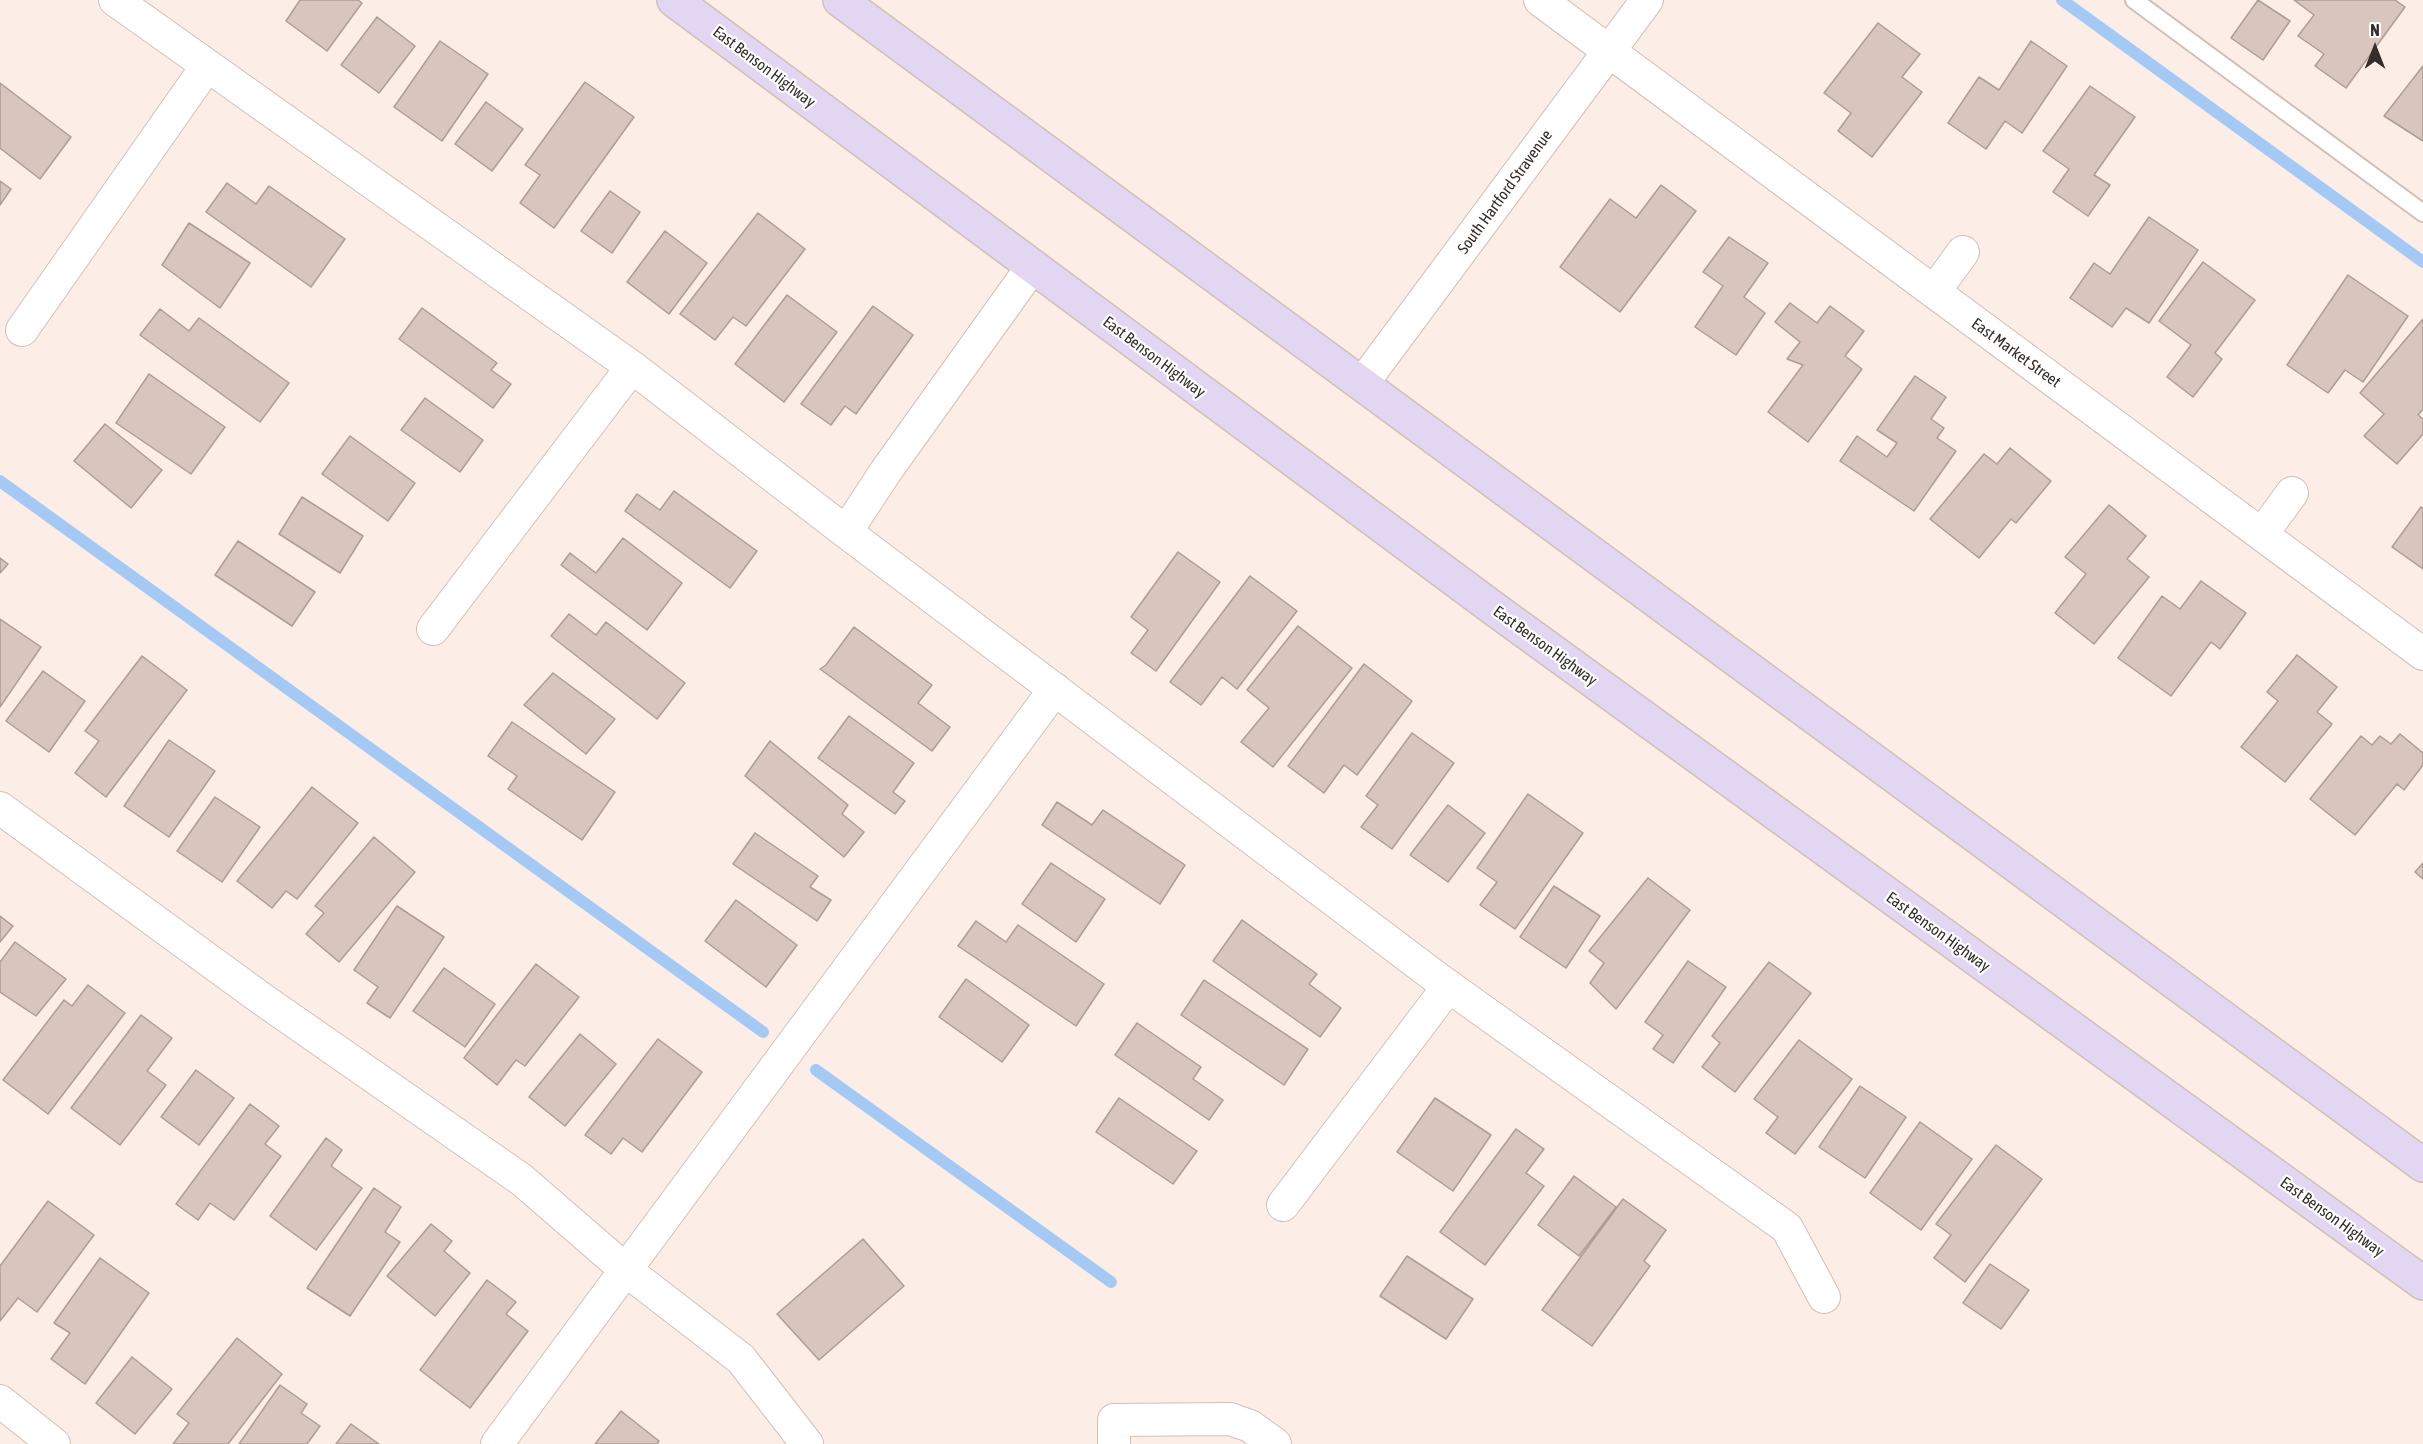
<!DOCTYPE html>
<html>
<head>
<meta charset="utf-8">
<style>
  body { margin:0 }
  #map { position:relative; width:2423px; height:1444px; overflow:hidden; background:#fceee7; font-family:"Asap Condensed",sans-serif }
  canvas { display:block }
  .north { position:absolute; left:2345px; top:18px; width:60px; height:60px; -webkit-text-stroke:4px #fefefe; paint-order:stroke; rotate:0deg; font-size:16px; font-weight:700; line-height:24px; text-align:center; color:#342d2a }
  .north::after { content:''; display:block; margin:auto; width:21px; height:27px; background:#342d2a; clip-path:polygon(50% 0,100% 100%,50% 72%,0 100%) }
</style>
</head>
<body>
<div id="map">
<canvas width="2423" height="1444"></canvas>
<div class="north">N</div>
</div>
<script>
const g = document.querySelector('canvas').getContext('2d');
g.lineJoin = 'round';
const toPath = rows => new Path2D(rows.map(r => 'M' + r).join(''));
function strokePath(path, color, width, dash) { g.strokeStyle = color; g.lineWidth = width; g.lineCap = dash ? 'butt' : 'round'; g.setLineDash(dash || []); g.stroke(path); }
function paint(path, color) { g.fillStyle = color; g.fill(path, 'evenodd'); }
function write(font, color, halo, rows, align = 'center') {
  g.font = font + ' "Asap Condensed",sans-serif'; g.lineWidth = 4.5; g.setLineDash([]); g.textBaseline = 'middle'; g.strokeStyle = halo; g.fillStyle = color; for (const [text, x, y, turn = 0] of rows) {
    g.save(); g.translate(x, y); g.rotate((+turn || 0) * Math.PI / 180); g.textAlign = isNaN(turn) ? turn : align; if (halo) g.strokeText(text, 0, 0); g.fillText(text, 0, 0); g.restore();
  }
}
strokePath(toPath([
  [2062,0,2423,262],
  [0,481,763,1032],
  [816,1070,1111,1282]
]), '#a5c9f5', 12);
const building = toPath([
  [300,0,358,0,362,3,327,51,286,21,300,0],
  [2258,0,2290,21,2263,60,2231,38,2258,0],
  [2294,0,2395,0,2405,7,2346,88,2315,66,2324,54,2298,36,2314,15,2294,0],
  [377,17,415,46,379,93,341,65,377,17],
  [1878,23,1920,54,1902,77,1922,92,1872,157,1838,131,1851,113,1824,93,1878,23],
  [440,41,488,74,442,141,394,107,440,41],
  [2031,41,2067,66,2022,133,2005,121,1986,149,1948,123,1979,77,1999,90,2031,41],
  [2423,66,2423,141,2384,116,2423,66],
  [585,82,634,117,554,228,520,203,540,175,525,165,585,82],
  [0,83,71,137,40,179,0,148,0,83],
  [2090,86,2135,117,2094,175,2110,185,2088,216,2053,192,2069,169,2043,151,2090,86],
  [486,102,523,129,492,171,455,144,486,102],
  [0,181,11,189,0,205,0,181],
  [227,183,256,204,269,186,345,239,311,287,206,212,227,183],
  [1661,185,1696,211,1620,312,1560,267,1610,199,1636,218,1661,185],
  [610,191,640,212,612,253,581,231,610,191],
  [758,213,805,249,746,326,733,317,715,340,680,314,758,213],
  [2149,217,2198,250,2149,323,2126,308,2112,327,2070,298,2094,263,2110,274,2149,217],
  [189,223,250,263,220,308,162,265,189,223],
  [665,231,707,263,669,314,627,282,665,231],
  [1729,237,1768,263,1744,297,1765,313,1736,355,1695,327,1723,286,1703,272,1729,237],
  [2203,262,2255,300,2215,353,2222,359,2193,397,2167,377,2191,345,2159,321,2203,262],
  [2348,275,2408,316,2363,382,2345,370,2328,393,2287,365,2348,275],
  [787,295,837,332,784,402,735,364,787,295],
  [1790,303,1817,323,1830,306,1864,331,1845,356,1862,369,1808,442,1768,412,1803,365,1787,359,1800,342,1775,322,1790,303],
  [873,306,913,335,856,414,845,406,831,425,801,404,873,306],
  [422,308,497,363,491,370,511,384,493,408,399,339,422,308],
  [160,309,189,331,199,318,289,383,260,422,140,335,160,309],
  [2423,319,2423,409,2418,415,2423,419,2423,434,2397,464,2364,436,2384,414,2360,393,2423,319],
  [149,374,225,427,191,474,116,423,149,374],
  [1915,376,1946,397,1931,419,1944,428,1937,438,1956,451,1914,511,1840,461,1857,436,1887,457,1897,443,1877,430,1915,376],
  [425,398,483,440,460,472,401,430,425,398],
  [105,424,162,470,131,508,74,461,105,424],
  [350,436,415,483,388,521,322,474,350,436],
  [2010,448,2051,481,2016,523,2011,519,1979,558,1930,519,1984,454,1997,464,2010,448],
  [674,491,757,551,730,588,625,511,637,494,660,510,674,491],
  [302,497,363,536,340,573,279,534,302,497],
  [2109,505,2146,536,2127,559,2149,577,2094,644,2055,613,2086,574,2065,557,2109,505],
  [2421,507,2423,508,2423,569,2392,547,2421,507],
  [623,538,682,583,647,630,561,565,570,553,596,573,623,538],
  [238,541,315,592,292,626,215,575,238,541],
  [1178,552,1220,582,1156,671,1131,653,1148,630,1131,617,1178,552],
  [0,558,8,564,0,573,0,558],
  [1250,576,1297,611,1237,689,1222,677,1201,705,1170,682,1250,576],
  [2201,581,2246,613,2220,649,2211,642,2171,696,2118,658,2162,596,2180,609,2201,581],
  [569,614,596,635,606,622,685,683,657,719,551,636,569,614],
  [0,619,41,647,0,707,0,619],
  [1298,626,1352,668,1273,767,1241,742,1269,708,1247,690,1298,626],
  [854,627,932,685,918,703,950,727,932,751,820,669,826,665,854,627],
  [2297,655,2337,687,2317,712,2332,724,2285,782,2241,747,2278,701,2267,692,2297,655],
  [142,656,187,690,106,797,75,773,99,741,85,731,142,656],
  [1364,664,1412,701,1357,775,1344,765,1324,793,1288,766,1364,664],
  [43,671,85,701,49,752,6,721,43,671],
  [553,673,615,719,586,754,524,705,553,673],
  [849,716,914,763,893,792,905,801,895,814,818,758,849,716],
  [512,722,615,792,582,840,508,789,517,776,488,756,512,722],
  [1412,733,1454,763,1392,849,1361,827,1378,805,1366,796,1412,733],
  [2400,734,2423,753,2423,765,2404,790,2397,784,2355,835,2310,799,2361,736,2372,745,2380,736,2391,744,2400,734],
  [169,740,215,771,169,837,124,806,169,740],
  [770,741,848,805,842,814,864,832,844,857,745,776,770,741],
  [312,787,358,823,297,899,286,891,272,908,237,881,312,787],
  [1528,794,1583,833,1515,929,1480,905,1497,882,1477,868,1528,794],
  [215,797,260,827,222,882,177,851,215,797],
  [1057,802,1092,825,1103,810,1185,865,1160,904,1042,825,1057,802],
  [1448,805,1485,833,1448,882,1410,855,1448,805],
  [755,833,818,876,810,887,831,900,817,921,733,864,755,833],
  [374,837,415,872,339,962,306,934,324,913,315,906,374,837],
  [1051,863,1105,899,1076,942,1022,904,1051,863],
  [2423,863,2423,879,2415,872,2423,863],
  [1648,878,1690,910,1616,1009,1590,983,1604,963,1589,951,1648,878],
  [1554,886,1600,916,1566,968,1520,937,1554,886],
  [736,900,797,945,766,987,705,941,736,900],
  [397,906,444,937,390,1018,367,1003,378,987,354,970,397,906],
  [0,916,13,926,0,942,0,916],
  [1242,920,1317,974,1309,984,1341,1008,1320,1037,1213,961,1242,920],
  [976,921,1006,942,1018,925,1104,984,1076,1026,958,946,976,921],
  [15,942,66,979,36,1016,0,992,0,962,15,942],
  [1688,961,1726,987,1673,1063,1653,1049,1663,1035,1645,1022,1688,961],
  [1769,962,1811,993,1735,1092,1702,1067,1720,1043,1712,1036,1769,962],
  [536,964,579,997,525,1066,516,1060,497,1085,464,1058,536,964],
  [444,968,495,1004,465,1047,413,1011,444,968],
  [966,979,1029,1025,1002,1062,939,1017,966,979],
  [1204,980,1308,1049,1284,1085,1181,1015,1204,980],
  [88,985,125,1013,48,1114,3,1080,64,1000,72,1006,88,985],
  [141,1015,172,1038,147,1071,166,1085,120,1145,71,1108,141,1015],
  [1137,1023,1201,1067,1193,1079,1223,1100,1209,1120,1115,1055,1137,1023],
  [580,1034,616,1064,565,1126,529,1097,580,1034],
  [658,1039,702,1072,642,1152,623,1138,611,1154,585,1135,658,1039],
  [1799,1040,1852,1079,1795,1154,1766,1133,1778,1117,1754,1099,1799,1040],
  [196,1070,234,1098,199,1145,161,1117,196,1070],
  [1860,1086,1906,1117,1865,1178,1819,1147,1860,1086],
  [1119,1098,1197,1151,1173,1184,1096,1132,1119,1098],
  [1435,1098,1491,1135,1453,1191,1397,1152,1435,1098],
  [250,1104,279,1126,265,1144,281,1156,234,1220,210,1203,198,1220,176,1204,250,1104],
  [1920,1122,1972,1159,1921,1230,1870,1193,1920,1122],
  [1516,1129,1544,1149,1526,1173,1544,1186,1485,1265,1440,1232,1516,1129],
  [326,1138,342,1150,331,1166,362,1188,316,1250,270,1216,326,1138],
  [1996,1145,2042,1179,1965,1282,1934,1258,1951,1235,1936,1224,1996,1145],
  [1574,1176,1616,1207,1579,1256,1538,1225,1574,1176],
  [374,1188,401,1207,385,1232,400,1242,350,1316,307,1288,374,1188],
  [1623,1199,1666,1230,1644,1261,1650,1266,1592,1346,1542,1310,1623,1199],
  [48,1201,94,1235,37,1312,18,1298,0,1321,0,1266,48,1201],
  [431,1224,452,1241,444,1251,470,1273,435,1316,387,1276,431,1224],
  [863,1239,904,1286,819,1360,777,1314,863,1239],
  [1407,1256,1473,1299,1446,1339,1380,1296,1407,1256],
  [100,1258,149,1293,85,1384,51,1359,70,1333,54,1323,100,1258],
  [1990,1264,2029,1290,2001,1329,1963,1303,1990,1264],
  [487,1280,516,1302,506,1314,528,1331,470,1408,420,1370,487,1280],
  [237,1338,282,1374,228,1444,173,1444,189,1423,177,1414,237,1338],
  [132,1357,172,1389,135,1434,96,1403,132,1357],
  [280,1385,307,1404,301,1413,320,1426,307,1444,239,1444,280,1385],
  [621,1411,659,1441,657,1444,595,1444,621,1411],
  [351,1424,379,1444,336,1444,351,1424]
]);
paint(building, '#d8c6be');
strokePath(building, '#ae9d95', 1.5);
const service = toPath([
  [2134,0,2423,213]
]);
const minor = toPath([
  [115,0,632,367,846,532,886,471,1032,267],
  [1540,0,2423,654],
  [1934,292,1963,252],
  [22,330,207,66],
  [1362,384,1647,0],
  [846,532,1437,978,1787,1228,1824,1297],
  [2262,534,2292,493],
  [433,629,632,367],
  [0,808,262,999,522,1180,627,1271,741,1359,807,1444],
  [1283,1205,1448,987],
  [0,1401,54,1444],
  [497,1444,1055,689],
  [1114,1444,1114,1420,1230,1419,1250,1426,1275,1444]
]);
const secondary = toPath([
  [674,0,1497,611,2423,1283],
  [840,0,2423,1165]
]);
strokePath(service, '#d1c0b8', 20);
strokePath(minor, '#d1c0b8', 34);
strokePath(secondary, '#d1c0b8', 36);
strokePath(service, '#fff', 16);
strokePath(minor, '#fff', 32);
strokePath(secondary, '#e2d6f2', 33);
write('16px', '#342d2a', '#fefefe', [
  ["East Benson Highway",764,67,37],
  ["South Hartford Stravenue",1505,192,-54],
  ["East Market Street",2016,353,36],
  ["East Benson Highway",1154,357,37],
  ["East Benson Highway",1545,646,36],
  ["East Benson Highway",1938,932,36],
  ["East Benson Highway",2332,1217,36]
]);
</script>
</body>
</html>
